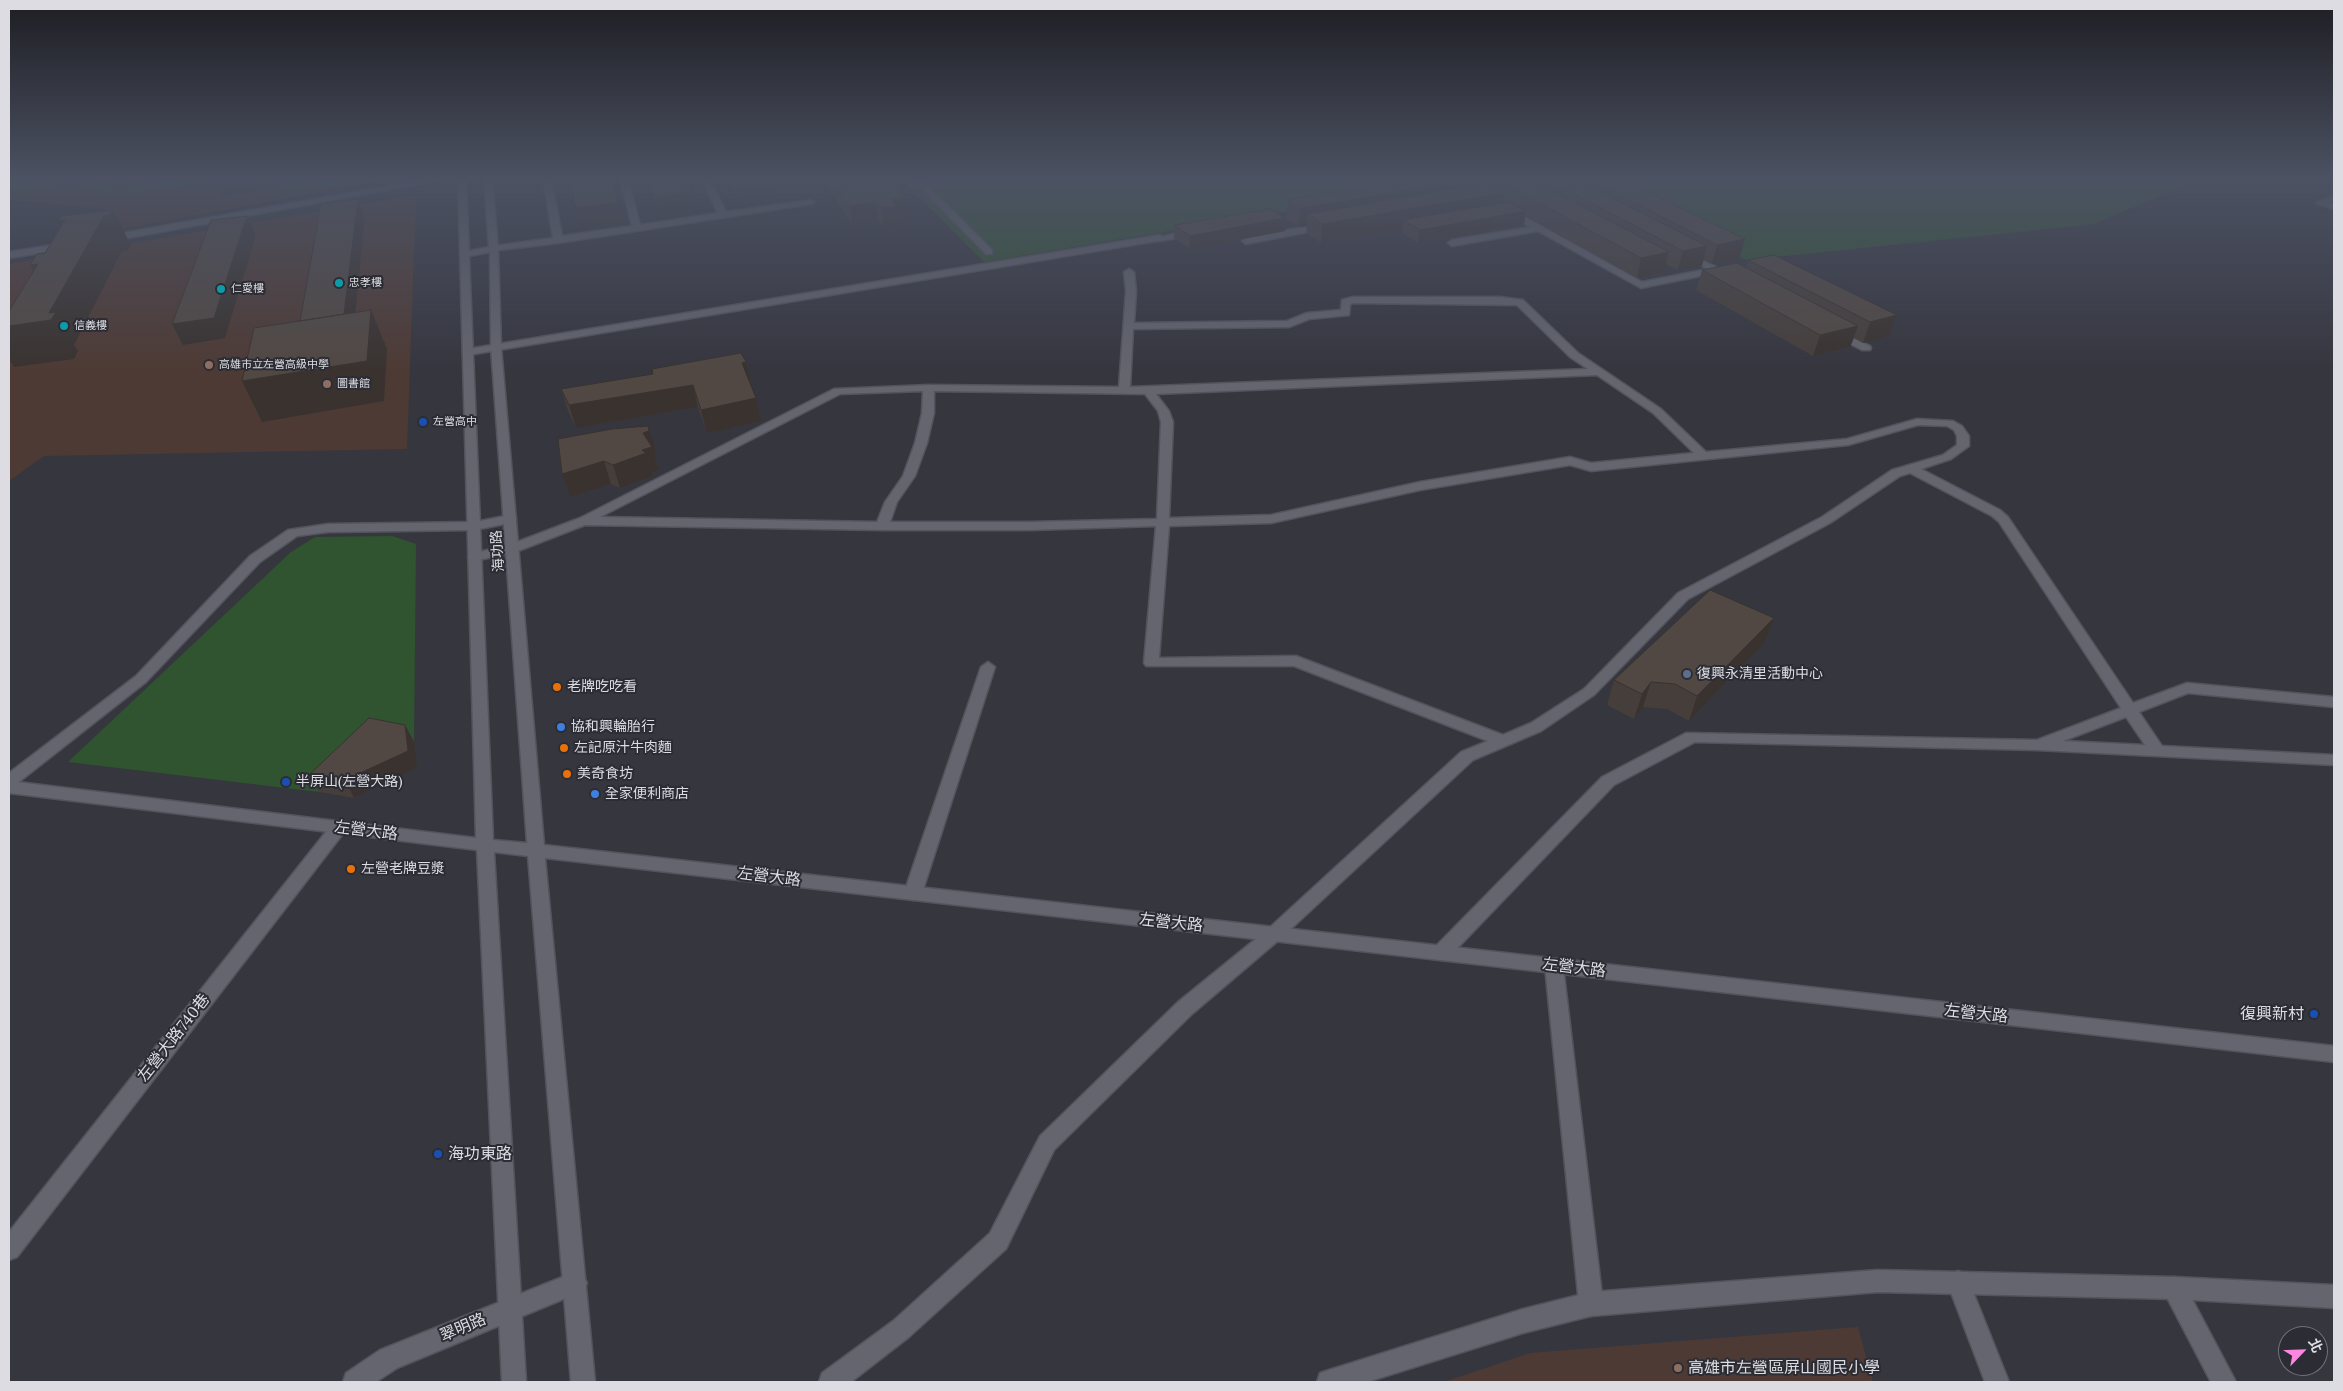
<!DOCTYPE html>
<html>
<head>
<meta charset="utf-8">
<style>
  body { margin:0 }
  #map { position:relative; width:2343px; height:1391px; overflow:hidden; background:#36363f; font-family:Lora,"Noto Sans TC",serif }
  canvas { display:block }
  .frame { position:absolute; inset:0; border:10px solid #dcdce2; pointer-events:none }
  .north { position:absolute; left:2278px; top:1326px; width:50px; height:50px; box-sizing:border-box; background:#2c2c35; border:1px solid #72727a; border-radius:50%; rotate:66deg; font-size:14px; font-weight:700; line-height:20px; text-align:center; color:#dcdce2 }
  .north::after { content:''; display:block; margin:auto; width:18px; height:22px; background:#fe85e0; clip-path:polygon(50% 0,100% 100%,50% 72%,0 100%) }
</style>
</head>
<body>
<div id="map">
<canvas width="2343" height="1391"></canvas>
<div class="frame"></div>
<div class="north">北</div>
</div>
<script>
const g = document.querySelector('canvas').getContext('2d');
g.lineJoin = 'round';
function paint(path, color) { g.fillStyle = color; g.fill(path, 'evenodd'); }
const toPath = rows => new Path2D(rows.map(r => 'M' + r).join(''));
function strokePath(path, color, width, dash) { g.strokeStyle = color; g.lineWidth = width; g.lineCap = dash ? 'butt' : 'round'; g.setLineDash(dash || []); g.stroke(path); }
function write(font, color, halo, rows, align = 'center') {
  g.font = font + ' Lora,"Noto Sans TC",serif'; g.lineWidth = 4; g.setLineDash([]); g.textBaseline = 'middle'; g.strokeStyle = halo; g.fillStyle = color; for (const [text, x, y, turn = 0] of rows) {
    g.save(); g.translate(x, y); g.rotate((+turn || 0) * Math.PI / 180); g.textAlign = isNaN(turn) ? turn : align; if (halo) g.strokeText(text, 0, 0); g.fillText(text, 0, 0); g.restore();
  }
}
paint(toPath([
  [9,178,396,178,115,230,118,218,114,213,102,208,9,200],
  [416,195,407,449,44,456,9,481,9,264],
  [1858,1327,1873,1382,1444,1382,1530,1353]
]), '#4e3a34');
paint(toPath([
  [9,178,58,178,57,188,9,195],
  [78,178,95,178,99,184,121,187,194,178,230,178,135,193,110,194,81,190,75,183],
  [280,178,387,178,285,195],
  [900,178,1486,178,984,262],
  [1584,178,2202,178,2094,224,1746,260],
  [392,536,416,544,414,742,378,735,319,792,68,762,291,552,315,537]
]), '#2f542f');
const service = toPath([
  [911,178,920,178,992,250,992,254,986,254,911,178],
  [2334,195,2334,200,2328,203,2334,204,2334,209,2316,203,2334,195],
  [1507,207,1642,282,1708,269,1681,255,1680,253,1684,250,1735,277,1730,280,1715,273,1641,288,1538,231,1452,246,1448,243,1452,240,1531,227,1504,212,1503,210,1507,207],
  [1325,223,1329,226,1328,228,1246,244,1242,241,1246,238,1325,223],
  [1195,229,1198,230,1198,234,1160,241,1156,238,1195,229],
  [1129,269,1134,272,1136,291,1134,323,1287,321,1307,313,1341,310,1342,300,1353,297,1500,297,1523,300,1578,353,1661,409,1706,452,1847,439,1917,419,1953,421,1962,426,1969,436,1969,446,1951,459,1921,469,2000,510,2008,517,2133,703,2187,683,2334,697,2334,707,2188,693,2139,712,2162,746,2334,755,2334,765,2037,750,1695,742,1614,785,1448,958,1441,960,1434,958,1432,953,1434,948,1602,777,1686,733,2037,740,2121,708,1999,522,1992,516,1910,473,1900,476,1830,523,1688,599,1594,695,1541,731,1473,760,1280,939,1192,1014,1054,1150,1006,1249,909,1337,851,1382,819,1382,822,1373,893,1321,990,1233,1040,1136,1178,1002,1268,929,1461,752,1488,741,1294,666,1146,666,1144,663,1156,526,1030,530,882,530,585,525,518,551,475,561,468,557,470,554,509,545,580,518,834,389,929,385,1119,387,1126,291,1124,272,1129,269],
  [1353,303,1517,305,1570,357,1588,369,1130,387,1133,329,1289,327,1309,319,1349,315,1350,304,1353,303],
  [1597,375,1653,413,1694,453,1591,463,1570,457,1420,482,1271,515,1169,518,1173,422,1169,411,1156,394,1597,375],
  [923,391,922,413,915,443,903,476,885,502,877,522,600,517,840,394,923,391],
  [934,391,1145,394,1158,411,1161,422,1157,519,1030,522,890,522,897,502,915,476,927,443,934,413,934,391],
  [1918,425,1947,426,1954,430,1957,436,1957,445,1943,455,1892,470,1822,517,1678,593,1584,689,1531,723,1503,735,1296,656,1159,658,1169,526,1271,523,1420,490,1570,465,1591,471,1848,445,1918,425],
  [2126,717,2145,745,2063,741,2126,717],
  [1835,329,1870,346,1871,348,1870,350,1862,350,1831,334,1831,330,1835,329],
  [510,515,514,516,516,519,514,522,475,530,328,532,297,536,260,562,146,682,15,785,9,787,9,773,136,676,250,556,288,530,328,524,475,522,510,515],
  [988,662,995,667,922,893,919,898,913,900,907,898,904,893,981,667,988,662],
  [339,821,345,823,347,827,345,831,17,1257,9,1260,9,1232,333,823,339,821],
  [1554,959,1561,961,1563,966,1603,1304,1599,1312,1591,1316,1583,1312,1579,1304,1545,966,1547,961,1554,959],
  [1958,1271,1966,1274,2009,1382,1985,1382,1947,1282,1950,1274,1958,1271],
  [2174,1277,2182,1280,2236,1382,2211,1382,2162,1288,2166,1280,2174,1277]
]);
const minor = toPath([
  [434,178,452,178,106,242,102,239,106,236,434,178],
  [543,178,551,178,562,236,632,226,620,178,628,178,640,225,718,213,701,178,709,178,726,212,811,200,815,202,811,204,558,243,491,251,491,247,494,246,553,238,543,178],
  [1160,235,1164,238,1163,240,468,355,463,352,468,349,1160,235],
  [66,243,70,246,69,248,9,258,9,252,66,243],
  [1878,1270,2174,1277,2334,1285,2334,1308,2174,1299,1878,1292,1591,1316,1523,1333,1367,1382,1317,1382,1320,1373,1329,1370,1523,1309,1591,1292,1878,1270],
  [575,1272,583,1275,587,1283,583,1291,397,1368,376,1382,343,1382,346,1373,380,1350,575,1272]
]);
const tertiary = toPath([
  [458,178,466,178,469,251,489,247,484,178,492,178,498,249,501,347,544,845,2334,1046,2334,1062,545,858,595,1382,571,1382,528,856,494,852,526,1382,502,1382,477,850,9,793,9,781,476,838,458,178],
  [490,252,491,347,527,843,493,840,469,256,490,252]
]);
strokePath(service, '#53535b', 3);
strokePath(minor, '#53535b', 3);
strokePath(tertiary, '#53535b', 3);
paint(service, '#64656e');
paint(minor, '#64656e');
paint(tertiary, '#64656e');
paint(toPath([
  [647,178,686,178,696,209,661,216],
  [727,178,771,178,775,197,741,204],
  [824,178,891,178,909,216,898,217,899,225,884,227,878,221,852,225,825,183],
  [1418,178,1619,178,1745,239,1739,259,1712,264,1703,260,1702,266,1678,270,1666,264,1664,272,1637,278,1525,216,1524,224,1418,243,1402,233,1402,229,1321,243,1306,233,1307,226,1299,227,1286,219,1287,200],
  [1285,218,1285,231,1189,249,1174,238,1174,225],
  [1748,260,1897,315,1889,336,1863,343,1854,338,1850,347,1813,356,1696,290,1702,270,1746,268],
  [746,362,751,383,750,384,756,398,761,421,707,433,698,407,576,428,568,411,561,389],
  [558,439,655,448,656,453,654,454,659,470,652,472,653,476,620,488,611,484,570,497,562,474],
  [1774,618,1765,642,1689,721,1667,709,1643,707,1634,719,1607,705,1614,680],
  [405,725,414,742,417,768,354,798,319,792,309,775]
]), '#463e3a');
paint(toPath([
  [221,178,267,178,271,189,223,197,214,179],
  [1478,178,1476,196,1308,214,1307,226,1299,227,1300,209],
  [771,179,775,197,741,204,737,185],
  [692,191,696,209,661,216,656,198],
  [1505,193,1502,211,1403,220,1402,229,1321,243,1322,224],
  [906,198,909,216,898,217,899,225,884,227,881,208,891,199],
  [358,199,365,217,352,345,298,331],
  [875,202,878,221,852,225,850,206],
  [618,203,623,222,581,227,576,208],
  [113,210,131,245,128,250,122,251,74,345,78,351,74,359,14,367,9,359,9,326,49,313,51,302,30,265,77,257,58,221,104,216],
  [1526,211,1524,224,1418,243,1420,230],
  [247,216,256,235,225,338,183,345,172,324],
  [1285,218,1285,231,1189,249,1190,236],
  [1745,239,1739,259,1712,264,1717,245],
  [1707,246,1702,266,1678,270,1683,251],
  [1669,252,1664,272,1637,278,1641,258],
  [371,310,387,349,384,401,262,422,242,381],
  [1897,315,1889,336,1863,343,1870,322],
  [1858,326,1850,347,1813,356,1820,335],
  [746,362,751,383,746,384,742,363],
  [693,385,698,407,576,428,569,405],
  [756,398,761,421,707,433,701,410],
  [648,426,655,448,656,453,654,454,659,470,652,472,653,476,620,488,613,465,642,450,643,433],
  [604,461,611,484,570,497,562,474],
  [1774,618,1765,642,1689,721,1697,696],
  [1651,682,1643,707,1634,719,1642,694],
  [405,725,414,742,417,768,354,798,345,780]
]), '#39322f');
const building = toPath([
  [570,178,611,178,618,203,576,208,570,178],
  [649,178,686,178,692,191,656,198,649,178],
  [733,178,771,178,771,179,737,185,733,178],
  [831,178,891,178,906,198,891,199,896,207,881,208,875,202,850,206,831,178],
  [1418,178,1478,178,1300,209,1287,200,1418,178],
  [1493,178,1528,178,1669,252,1641,258,1493,178],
  [1543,178,1573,178,1707,246,1683,251,1543,178],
  [1585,178,1619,178,1745,239,1717,245,1585,178],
  [1487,183,1505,193,1322,224,1308,214,1487,183],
  [358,199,344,314,300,321,321,204,358,199],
  [1508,202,1526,211,1420,230,1403,220,1508,202],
  [1270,209,1285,218,1190,236,1174,225,1270,209],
  [113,210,110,215,104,216,49,313,56,312,51,320,9,326,9,311,38,264,30,265,37,254,45,253,65,220,58,221,61,216,113,210],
  [247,216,214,318,172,324,211,220,247,216],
  [1774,255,1897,315,1870,322,1748,260,1774,255],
  [1737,263,1858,326,1820,335,1702,270,1737,263],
  [371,310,367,361,242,381,254,328,371,310],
  [741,353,746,362,742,363,756,398,701,410,693,385,569,405,561,389,653,374,652,369,741,353],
  [648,426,649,431,643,433,652,447,642,450,646,453,613,465,604,461,562,474,558,439,612,429,648,426],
  [1710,590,1774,618,1697,696,1675,684,1651,682,1642,694,1614,680,1710,590],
  [369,718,405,725,408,751,345,780,309,775,369,718]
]);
paint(building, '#514843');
strokePath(building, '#39322f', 1);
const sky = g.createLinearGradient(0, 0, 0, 373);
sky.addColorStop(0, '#1e1e23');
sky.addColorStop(0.48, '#4c5263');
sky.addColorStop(1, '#4c526300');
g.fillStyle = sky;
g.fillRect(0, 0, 2343, 373);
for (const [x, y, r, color] of [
  [339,283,5,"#0f9aa8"],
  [221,289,5,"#0f9aa8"],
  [64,326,5,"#0f9aa8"],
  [209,365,5,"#8d6e63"],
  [327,384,5,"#8d6e63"],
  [423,422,5,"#1a4fb4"],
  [1687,674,5,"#5c6f8a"],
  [557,687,5,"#e8710a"],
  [561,727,5,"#3f7fe0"],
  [564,748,5,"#e8710a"],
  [567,774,5,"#e8710a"],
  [286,782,5,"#1a4fb4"],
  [595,794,5,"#3f7fe0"],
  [351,869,5,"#e8710a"],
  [2314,1014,5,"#1a4fb4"],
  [438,1154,5,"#1a4fb4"],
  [1678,1368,5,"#8d6e63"]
]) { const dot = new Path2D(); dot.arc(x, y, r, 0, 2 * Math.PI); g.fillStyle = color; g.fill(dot); strokePath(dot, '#2c2c35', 2); }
write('11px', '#dcdce2', '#2c2c35', [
  ["忠孝樓",349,283],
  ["仁愛樓",231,289],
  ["信義樓",74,326],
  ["高雄市立左營高級中學",219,365],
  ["圖書館",337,384],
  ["左營高中",433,422]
], 'left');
write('14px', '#dcdce2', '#2c2c35', [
  ["海功路",498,551,-94]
]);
write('14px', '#dcdce2', '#2c2c35', [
  ["復興永清里活動中心",1697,674],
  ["老牌吃吃看",567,687],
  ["協和興輪胎行",571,727],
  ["左記原汁牛肉麵",574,748],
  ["美奇食坊",577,774],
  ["半屏山(左營大路)",296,782],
  ["全家便利商店",605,794],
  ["左營老牌豆漿",361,869]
], 'left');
write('16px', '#dcdce2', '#2c2c35', [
  ["左營大路",366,831,7],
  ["左營大路",769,877,7],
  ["左營大路",1171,923,6],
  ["左營大路",1574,968,7],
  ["左營大路",1976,1014,6],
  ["左營大路740巷",174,1038,-52],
  ["翠明路",463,1328,-23]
]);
write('16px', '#dcdce2', '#2c2c35', [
  ["復興新村",2304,1014,"right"],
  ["海功東路",448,1154],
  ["高雄市左營區屏山國民小學",1688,1368]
], 'left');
</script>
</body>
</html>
